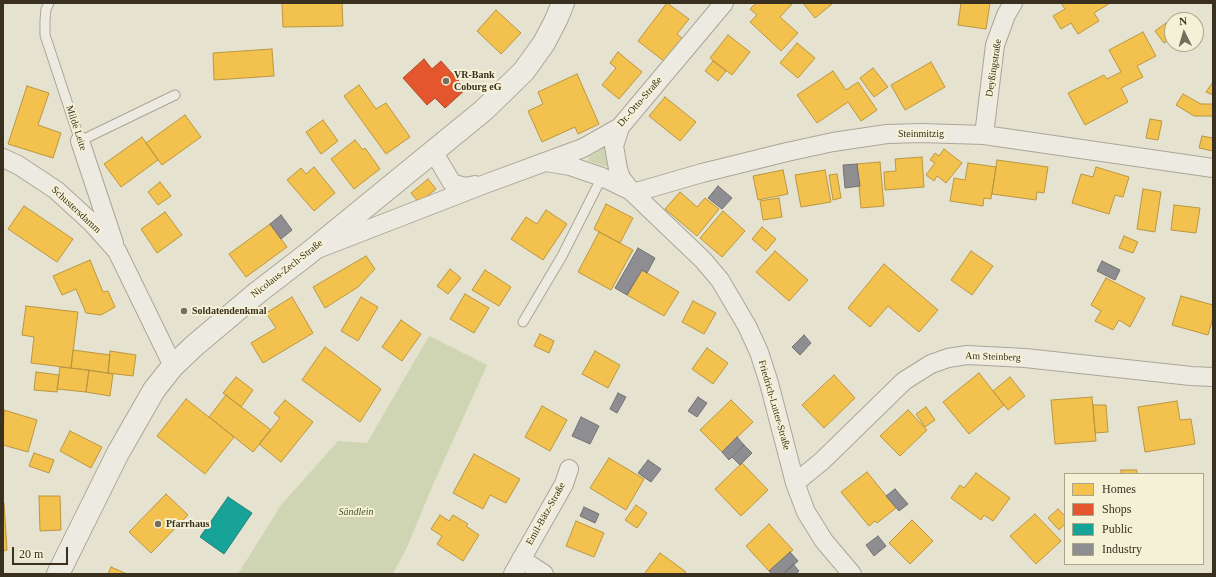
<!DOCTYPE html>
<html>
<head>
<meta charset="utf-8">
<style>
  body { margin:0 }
  #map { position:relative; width:1216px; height:577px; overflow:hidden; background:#e5e2cf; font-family:"Times New Roman",serif }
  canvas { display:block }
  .frame { position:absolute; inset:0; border:4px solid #393020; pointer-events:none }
  .legend { position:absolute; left:1064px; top:473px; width:140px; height:92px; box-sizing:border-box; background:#f5f1d6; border:1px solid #aaa48d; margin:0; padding:5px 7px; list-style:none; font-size:12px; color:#393020 }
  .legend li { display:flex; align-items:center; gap:8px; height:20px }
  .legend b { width:20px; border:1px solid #aaa48d }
  .north { position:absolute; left:1164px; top:12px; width:40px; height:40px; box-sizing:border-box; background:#f5f1d6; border:1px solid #aaa48d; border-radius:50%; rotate:355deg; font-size:11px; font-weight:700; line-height:16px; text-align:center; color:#393020 }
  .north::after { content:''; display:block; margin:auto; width:14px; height:18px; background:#756e5d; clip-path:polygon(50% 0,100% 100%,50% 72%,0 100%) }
  .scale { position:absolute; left:12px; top:547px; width:56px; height:18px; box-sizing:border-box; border:2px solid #393020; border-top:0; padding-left:5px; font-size:12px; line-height:14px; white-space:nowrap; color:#393020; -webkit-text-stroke:3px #f5f1d6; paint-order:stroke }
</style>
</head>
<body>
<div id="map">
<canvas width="1216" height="577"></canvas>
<div class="frame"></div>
<ul class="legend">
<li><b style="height:11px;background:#f2c14e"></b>Homes</li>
<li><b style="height:11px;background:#e4572e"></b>Shops</li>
<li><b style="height:11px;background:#17a398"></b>Public</li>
<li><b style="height:11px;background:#8d8d92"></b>Industry</li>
</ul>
<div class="north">N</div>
<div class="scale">20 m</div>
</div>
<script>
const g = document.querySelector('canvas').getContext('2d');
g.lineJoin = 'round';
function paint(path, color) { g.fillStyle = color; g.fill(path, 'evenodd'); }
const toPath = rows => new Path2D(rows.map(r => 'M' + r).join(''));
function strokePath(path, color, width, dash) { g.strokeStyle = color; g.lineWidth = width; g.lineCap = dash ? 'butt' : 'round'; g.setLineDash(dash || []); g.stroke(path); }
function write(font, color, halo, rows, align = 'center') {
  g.font = font + ' "Times New Roman",serif'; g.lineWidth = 4; g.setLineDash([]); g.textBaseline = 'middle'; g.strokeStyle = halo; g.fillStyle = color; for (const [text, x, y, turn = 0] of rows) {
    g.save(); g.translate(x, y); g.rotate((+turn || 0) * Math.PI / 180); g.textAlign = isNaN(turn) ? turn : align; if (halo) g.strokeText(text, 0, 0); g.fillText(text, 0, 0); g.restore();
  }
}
paint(toPath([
  [605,147,609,162,607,167,588,161,589,157],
  [429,336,487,365,432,487,407,547,393,574,238,574,281,505,338,441,367,443]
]), '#cfd5b2');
const homes = toPath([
  [282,3,342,3,343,26,283,27,282,3],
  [667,3,689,19,677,34,683,39,665,62,638,41,667,3],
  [756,3,790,3,792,4,780,17,798,33,781,51,750,22,757,15,750,9,756,3],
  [803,3,832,3,832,4,815,18,803,3],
  [961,3,990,3,986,29,958,25,961,3],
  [1061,3,1110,3,1094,13,1099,21,1078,34,1071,23,1061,29,1053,16,1065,9,1061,3],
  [496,10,521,33,501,54,477,31,496,10],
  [1166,23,1172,31,1172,38,1164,43,1155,31,1166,23],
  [1143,32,1156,56,1137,66,1143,77,1121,88,1128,102,1085,125,1068,93,1104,75,1107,79,1121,72,1109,50,1143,32],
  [728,35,750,52,732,75,710,58,728,35],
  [797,43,815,58,798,78,780,63,797,43],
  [272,49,274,76,214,80,213,53,272,49],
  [618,52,642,72,619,99,602,85,616,68,610,63,618,52],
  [713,61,726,71,718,81,705,71,713,61],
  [931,62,945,87,905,110,891,85,931,62],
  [873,68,888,87,874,97,860,78,873,68],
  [833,71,846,90,858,82,877,110,861,121,848,102,817,123,797,95,833,71],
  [577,74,599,124,578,134,575,127,542,142,528,111,543,104,538,92,577,74],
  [1213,82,1213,95,1206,92,1213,82],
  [359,85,376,109,386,103,410,137,386,154,344,96,359,85],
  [27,86,49,93,38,125,61,133,53,158,8,144,27,86],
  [1183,94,1201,104,1212,104,1213,102,1213,116,1194,116,1176,105,1183,94],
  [665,97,696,122,680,141,649,116,665,97],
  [185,115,201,137,162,165,146,143,185,115],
  [1150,119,1162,121,1158,140,1146,138,1150,119],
  [323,120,338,141,321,154,306,132,323,120],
  [1202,136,1213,138,1213,151,1199,148,1202,136],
  [142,137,158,160,121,187,104,164,142,137],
  [355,140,363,150,365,148,380,169,354,189,331,159,355,140],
  [944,149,962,163,946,183,937,176,934,181,926,175,935,163,930,160,935,153,939,156,944,149],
  [922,157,924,187,885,190,884,172,896,171,895,159,922,157],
  [997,160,1048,167,1044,193,1037,192,1036,200,992,194,997,160],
  [880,162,884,206,861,208,857,164,880,162],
  [968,163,996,167,991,199,984,198,983,206,950,201,954,178,965,180,968,163],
  [314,167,335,193,314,211,287,180,301,168,306,174,314,167],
  [1096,167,1129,177,1123,197,1115,195,1109,214,1072,203,1081,174,1093,177,1096,167],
  [783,170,788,194,758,200,753,176,783,170],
  [825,170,831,202,801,207,795,175,825,170],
  [837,174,841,198,833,200,829,175,837,174],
  [428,179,436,189,419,203,411,193,428,179],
  [160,182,171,196,158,205,148,192,160,182],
  [1143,189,1161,192,1155,232,1137,229,1143,189],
  [680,192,697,207,705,198,719,209,697,236,665,209,680,192],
  [779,198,782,217,763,220,760,201,779,198],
  [606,204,633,218,620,243,594,229,606,204],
  [1174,205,1200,208,1196,233,1171,230,1174,205],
  [24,206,73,239,57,262,8,229,24,206],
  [546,210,567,224,543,260,511,239,526,217,537,224,546,210],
  [723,211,745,231,722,257,700,238,723,211],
  [165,212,182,235,157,253,141,229,165,212],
  [270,224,287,247,246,277,229,254,270,224],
  [762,227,776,239,766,251,752,239,762,227],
  [599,232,633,250,611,290,578,272,599,232],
  [1124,236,1138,242,1133,253,1119,248,1124,236],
  [775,251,808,280,789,301,756,272,775,251],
  [971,251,993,266,972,295,951,280,971,251],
  [366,256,375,269,358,287,325,308,313,287,366,256],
  [90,260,103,292,108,291,115,307,101,315,86,313,76,289,62,295,53,276,90,260],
  [884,264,938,310,919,332,888,306,870,327,848,308,884,264],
  [450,269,461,278,448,294,437,286,450,269],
  [485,270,511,287,499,306,472,290,485,270],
  [642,270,679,292,664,316,627,295,642,270],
  [1106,278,1145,298,1130,327,1119,320,1113,330,1095,321,1101,311,1091,305,1106,278],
  [465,294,489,308,474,333,450,319,465,294],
  [1181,296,1213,305,1213,318,1208,335,1172,325,1181,296],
  [292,297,313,333,263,363,251,343,276,328,266,313,292,297],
  [361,297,378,307,358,341,341,331,361,297],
  [693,301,716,313,704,334,682,322,693,301],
  [26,306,78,312,71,368,31,363,34,337,22,335,26,306],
  [401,320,421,334,402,361,382,347,401,320],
  [540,334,554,341,549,353,534,346,540,334],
  [325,347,381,389,360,422,302,380,325,347],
  [707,348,728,363,713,384,692,369,707,348],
  [73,350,110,355,108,373,71,368,73,350],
  [110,351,136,355,133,376,108,373,110,351],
  [595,351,620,365,608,388,582,374,595,351],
  [60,367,89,370,86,392,57,389,60,367],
  [89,370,113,374,110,396,86,392,89,370],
  [36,372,59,375,57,392,34,390,36,372],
  [979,373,1004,405,969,434,943,402,979,373],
  [834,375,855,398,824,428,802,405,834,375],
  [236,377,253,390,241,407,223,393,236,377],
  [1010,377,1025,396,1008,410,993,391,1010,377],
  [226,395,271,430,253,452,209,417,226,395],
  [1092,397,1096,441,1055,444,1051,400,1092,397],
  [186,399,234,437,205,474,157,436,186,399],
  [285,400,313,422,281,462,259,444,280,418,274,413,285,400],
  [731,400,753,422,722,452,700,430,731,400],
  [1177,401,1180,420,1191,419,1195,444,1145,452,1138,407,1177,401],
  [1093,405,1106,405,1108,432,1095,433,1093,405],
  [542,406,567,420,550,451,525,437,542,406],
  [926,407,935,420,925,427,916,414,926,407],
  [4,410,37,420,28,452,3,445,4,410],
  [908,410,927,430,900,456,880,436,908,410],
  [70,431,102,447,91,468,60,451,70,431],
  [34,453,54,460,49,473,29,466,34,453],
  [474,454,520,479,506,503,490,495,483,509,453,493,474,454],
  [609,458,644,479,626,510,590,488,609,458],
  [742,463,768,490,741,516,715,489,742,463],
  [1121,470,1137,470,1137,474,1121,474,1121,470],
  [867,472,896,508,877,523,875,521,869,526,841,492,867,472],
  [976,473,1010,498,993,521,984,515,981,520,951,498,960,485,964,488,976,473],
  [166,494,188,515,151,553,129,532,166,494],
  [39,496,60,496,61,530,40,531,39,496],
  [3,503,4,503,7,550,3,551,3,503],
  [636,505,647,513,637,528,625,520,636,505],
  [1058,509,1065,516,1065,524,1059,530,1048,518,1058,509],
  [1035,514,1061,541,1036,564,1010,536,1035,514],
  [440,515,449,521,453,515,468,524,466,526,479,535,463,561,437,544,442,536,431,529,440,515],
  [912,520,933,541,910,564,889,543,912,520],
  [576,521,604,533,594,557,566,546,576,521],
  [769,524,793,550,769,571,746,546,769,524],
  [660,553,686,572,684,574,644,574,660,553],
  [111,567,127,574,108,574,111,567]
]);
paint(homes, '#f2c14e');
strokePath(homes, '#ba9640', 1);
const shops = toPath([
  [424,59,432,69,441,61,466,89,445,108,435,98,427,105,403,78,424,59]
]);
paint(shops, '#e4572e');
strokePath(shops, '#b14b2a', 1);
const public = toPath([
  [228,497,252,513,224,554,200,537,228,497]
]);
paint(public, '#17a398');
strokePath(public, '#218074', 1);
const industry = toPath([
  [857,164,860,186,845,188,843,165,857,164],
  [718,186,732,198,722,209,708,198,718,186],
  [281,215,292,230,281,239,270,224,281,215],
  [638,248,655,258,647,273,642,270,627,295,615,288,638,248],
  [1102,261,1120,270,1115,280,1097,271,1102,261],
  [804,335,811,343,800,355,792,347,804,335],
  [618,393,626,397,617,413,610,409,618,393],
  [698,397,707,403,697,417,688,411,698,397],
  [581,417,599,426,590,444,572,436,581,417],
  [737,437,744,445,729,460,722,452,737,437],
  [744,445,752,453,740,465,732,457,744,445],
  [648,460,661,469,651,482,638,473,648,460],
  [895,489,908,504,899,511,886,496,895,489],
  [584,507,599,514,595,523,580,516,584,507],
  [878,536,886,546,874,556,866,545,878,536],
  [790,552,798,561,783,574,772,574,769,571,790,552],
  [793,564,799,571,796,574,783,574,793,564]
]);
paint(industry, '#8d8d92');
strokePath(industry, '#747170', 1);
const service = toPath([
  [49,3,46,9,45,20,45,35,80,141,175,95],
  [523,322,562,256,602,177]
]);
const minor = toPath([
  [620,127,614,146,618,169,621,178,633,193,703,260,720,280,747,326,759,352,769,383,795,483,806,512,824,541,852,574],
  [984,135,995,45,1006,15,1013,3],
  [80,141,114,243],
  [433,151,452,183,465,187,475,185],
  [3,158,18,165,56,190,91,222,117,251,173,366],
  [546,162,570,166,602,177,631,191],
  [633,193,702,173,787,152,833,142,887,134,921,133,984,135,1213,168],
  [320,248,485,184,583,148,620,127,724,3],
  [795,483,822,461,904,381,931,364,948,358,967,355,1025,358,1191,376,1213,377],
  [521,559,544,574],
  [513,574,564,484,569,469]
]);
const tertiary = toPath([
  [58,574,118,453,154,390,173,366,194,346,257,293,309,253,484,110,524,71,544,43,556,20,563,3]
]);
strokePath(service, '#aaa698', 11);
strokePath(minor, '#aaa698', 20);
strokePath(tertiary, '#aaa698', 24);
strokePath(service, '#edebe1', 9);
strokePath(minor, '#edebe1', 18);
strokePath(tertiary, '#edebe1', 22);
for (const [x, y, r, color] of [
  [446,81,4,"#756e5d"],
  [184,311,4,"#756e5d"],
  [158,524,4,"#756e5d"]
]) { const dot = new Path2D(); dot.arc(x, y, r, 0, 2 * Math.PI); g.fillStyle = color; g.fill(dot); strokePath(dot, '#f5f1d6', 1.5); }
write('10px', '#393020', '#f5f1d6', [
  ["Deyßingstraße",994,68,-81],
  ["Dr.-Otto-Straße",640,102,-49],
  ["Milde Leite",76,128,72],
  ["Steinmitzig",921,134],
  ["Schustersdamm",76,210,43],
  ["Nicolaus-Zech-Straße",287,269,-38],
  ["Am Steinberg",993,357,2],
  ["Friedrich-Lutter-Straße",774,405,74],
  ["Emil-Bätz-Straße",546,514,-61]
]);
write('bold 10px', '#393020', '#f5f1d6', [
  ["VR-Bank",454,75],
  ["Coburg eG",454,87],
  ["Soldatendenkmal",192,311],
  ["Pfarrhaus",166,524]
], 'left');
write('italic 10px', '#425527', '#f5f1d6', [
  ["Sändlein",356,512]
]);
</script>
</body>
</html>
